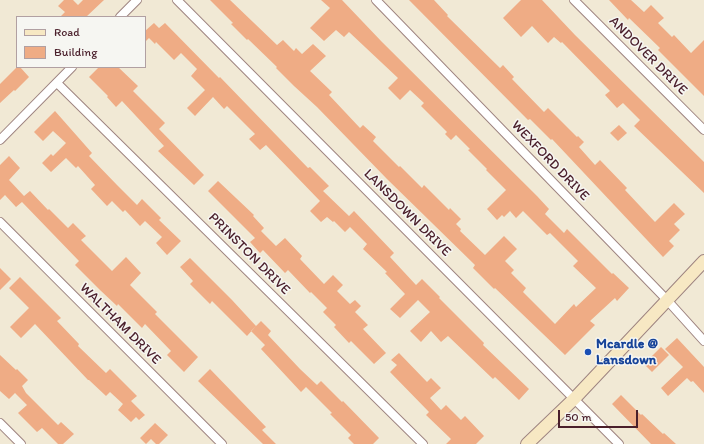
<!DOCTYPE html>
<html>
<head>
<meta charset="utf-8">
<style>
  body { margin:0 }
  #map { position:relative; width:704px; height:444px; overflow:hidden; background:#f1e9d5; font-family:Itim,sans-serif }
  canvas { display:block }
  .legend { position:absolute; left:16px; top:16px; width:130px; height:52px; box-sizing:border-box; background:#f6f6f2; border:1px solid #b1a0a2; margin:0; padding:5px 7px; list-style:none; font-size:12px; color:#4a1f2b }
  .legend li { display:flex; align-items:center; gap:8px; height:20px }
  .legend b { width:20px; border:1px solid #b1a0a2 }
  .scale { position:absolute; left:558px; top:410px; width:80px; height:18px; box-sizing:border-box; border:2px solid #4a1f2b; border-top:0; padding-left:5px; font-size:12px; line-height:14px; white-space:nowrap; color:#4a1f2b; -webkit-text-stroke:3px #f6f6f2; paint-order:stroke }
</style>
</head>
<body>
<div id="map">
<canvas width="704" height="444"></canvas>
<ul class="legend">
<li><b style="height:5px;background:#f7e8c3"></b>Road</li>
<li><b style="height:11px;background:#efac85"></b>Building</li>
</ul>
<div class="scale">50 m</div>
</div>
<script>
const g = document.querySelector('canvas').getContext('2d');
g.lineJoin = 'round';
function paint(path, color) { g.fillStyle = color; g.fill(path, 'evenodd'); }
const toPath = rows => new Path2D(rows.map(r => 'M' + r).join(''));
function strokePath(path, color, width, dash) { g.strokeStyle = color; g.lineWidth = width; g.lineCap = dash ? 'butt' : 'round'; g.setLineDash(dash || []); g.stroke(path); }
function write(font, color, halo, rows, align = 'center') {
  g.font = font + ' Itim,sans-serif'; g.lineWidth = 3; g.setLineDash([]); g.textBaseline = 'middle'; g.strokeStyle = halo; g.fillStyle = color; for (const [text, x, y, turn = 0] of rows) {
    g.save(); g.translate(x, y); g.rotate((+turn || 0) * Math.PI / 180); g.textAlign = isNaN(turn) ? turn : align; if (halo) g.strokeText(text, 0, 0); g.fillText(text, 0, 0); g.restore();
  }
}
paint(toPath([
  [64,0,73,0,78,5,83,0,104,0,86,17,60,17,65,12,58,6],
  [210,0,230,0,277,45,283,40,294,51,296,48,302,54,313,44,326,56,310,71,332,92,329,95,360,128,363,125,376,137,373,141,399,167,400,166,422,188,424,185,449,210,450,208,461,219,456,224,461,229,460,231,485,255,504,236,517,249,505,261,514,270,511,273,526,288,523,292,555,324,574,304,576,307,596,288,573,266,578,261,550,233,547,235,523,211,516,218,510,211,504,217,502,215,497,220,487,209,506,190,486,170,487,169,468,150,470,149,456,135,451,140,445,134,447,132,421,106,424,103,410,90,400,100,388,88,398,78,349,32,344,37,336,30,324,41,310,28,330,8,321,0,342,0,382,42,537,196,549,209,545,214,564,233,567,229,612,274,613,273,629,288,617,301,615,298,590,321,595,325,565,355,495,288,494,289,473,268,475,265,387,179,317,107,294,86,276,68,277,67,248,39,247,40,231,24,233,23],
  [409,0,434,0,448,15,447,16,500,68,503,65,514,77,512,79,544,112,548,108,577,137,578,136,584,142,579,147,595,165,600,160,627,188,625,190,655,222,674,203,685,214,674,224,680,230,669,241,674,246,663,257,552,139,551,140,530,119,528,120],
  [521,0,542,0,575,35,704,162,704,193,634,126,640,120,623,103,617,108,605,95,610,91,562,42,561,43,554,37,548,43,532,26,521,37,503,18],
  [609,0,631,0,644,12,651,5,664,18,658,23,672,37,674,35,691,53,704,40,704,96,658,50,660,48,629,18,628,20],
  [154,23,159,28,165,23,219,78,220,77,308,168,310,167,329,186,323,191,349,216,354,211,394,253,390,257,416,285,422,279,440,297,439,298,484,343,483,345,529,389,519,400,495,377,493,379,448,336,441,342,431,331,421,342,410,331,430,312,418,300,400,318,390,309,405,294,385,273,387,272,363,249,367,244,350,227,345,232,334,221,333,222,327,217,321,222,310,211,320,201,266,145,260,150,249,139,255,134,227,106,224,109,213,97,195,116,187,108,205,90,191,76,197,69,181,53,174,60,156,42,155,44,149,38,145,42,145,31],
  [17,67,20,67,29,77,15,91,14,90,0,103,0,84],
  [99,67,118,67,138,86,133,91,165,123,159,129,204,175,194,185,158,151,164,146,122,101,116,107,107,97,108,96,89,77],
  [55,111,92,153,89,156,117,185,137,205,142,199,161,218,159,220,181,241,167,255,156,243,162,237,145,221,140,226,125,210,123,212,112,201,107,206,91,189,95,185,78,166,76,168,66,158,51,172,42,163,51,154,53,156,66,143,53,131,43,141,34,132],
  [619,125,627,133,618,141,610,133],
  [9,156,20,168,9,180,24,196,30,191,48,210,49,209,68,228,73,223,86,236,81,240,112,271,126,257,141,273,130,285,157,312,155,314,198,357,184,372,167,355,171,351,145,324,142,328,118,304,117,306,100,290,75,265,79,261,22,202,16,207,5,195,0,200,0,165],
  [218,181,254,215,253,216,264,228,261,231,276,246,285,238,302,256,300,259,324,284,333,275,343,285,337,291,350,304,355,300,361,306,355,312,368,325,363,329,386,353,374,364,351,341,349,343,334,327,336,325,323,312,327,308,311,292,310,293,288,270,285,273,263,250,260,253,250,242,255,238,208,191],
  [190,258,232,300,256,326,247,336,212,301,210,304,190,284,193,281,180,267],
  [0,268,11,279,0,290],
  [20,277,61,318,57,321,79,344,78,346,106,373,110,369,137,396,131,401,145,415,139,420,136,417,131,422,118,410,123,404,110,392,106,396,89,380,88,380,35,324,21,338,10,327,29,308,9,288],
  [261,321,271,331,268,335,300,369,317,385,321,381,342,402,343,401,379,438,373,444,354,444,348,438,351,435,330,414,332,413,306,387,301,392,261,349,265,345,251,331],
  [677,338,704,367,704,393,693,381,691,382,687,378,668,396,661,388,683,367,665,349],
  [661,347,669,355,652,372,644,364],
  [399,353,427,382,431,378,441,388,430,398,441,410,446,405,461,420,465,416,484,436,476,444,446,444,451,439,426,415,429,412,390,372,397,365,391,360],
  [0,355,16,370,17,369,28,380,22,386,26,393,58,425,61,422,74,434,63,444,58,444,42,428,37,432,18,413,27,405,15,393,9,399,0,391],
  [210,369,266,427,262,430,276,444,263,444,198,381],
  [621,395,641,415,642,414,663,434,664,433,676,444,651,444,612,404],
  [155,423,168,435,159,444,156,444,151,439,146,444,140,438]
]), '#efac85');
const street = toPath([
  [177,0,619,444],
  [376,0,667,300,704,341],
  [574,0,704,130],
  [120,17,137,0],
  [57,83,423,444],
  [0,140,72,67],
  [0,222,222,444],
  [0,423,21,444]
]);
const secondary = toPath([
  [527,444,574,399,704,261]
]);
strokePath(street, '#9e8480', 10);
strokePath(secondary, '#9e8480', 14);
strokePath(street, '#fff', 8);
strokePath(secondary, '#f7e8c3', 12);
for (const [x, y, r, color] of [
  [588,352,4,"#1a4fb4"]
]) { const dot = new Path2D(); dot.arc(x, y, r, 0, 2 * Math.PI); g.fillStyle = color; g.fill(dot); strokePath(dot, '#f6f6f2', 1.5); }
write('14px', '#4a1f2b', '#f6f6f2', [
  ["ANDOVER DRIVE",648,56,45],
  ["WEXFORD DRIVE",550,161,46],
  ["LANSDOWN DRIVE",407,213,45],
  ["PRINSTON DRIVE",249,254,45],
  ["WALTHAM DRIVE",120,324,45]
]);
write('bold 14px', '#164399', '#f6f6f2', [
  ["Mcardle @",596,344],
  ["Lansdown",596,360]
], 'left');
</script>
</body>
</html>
